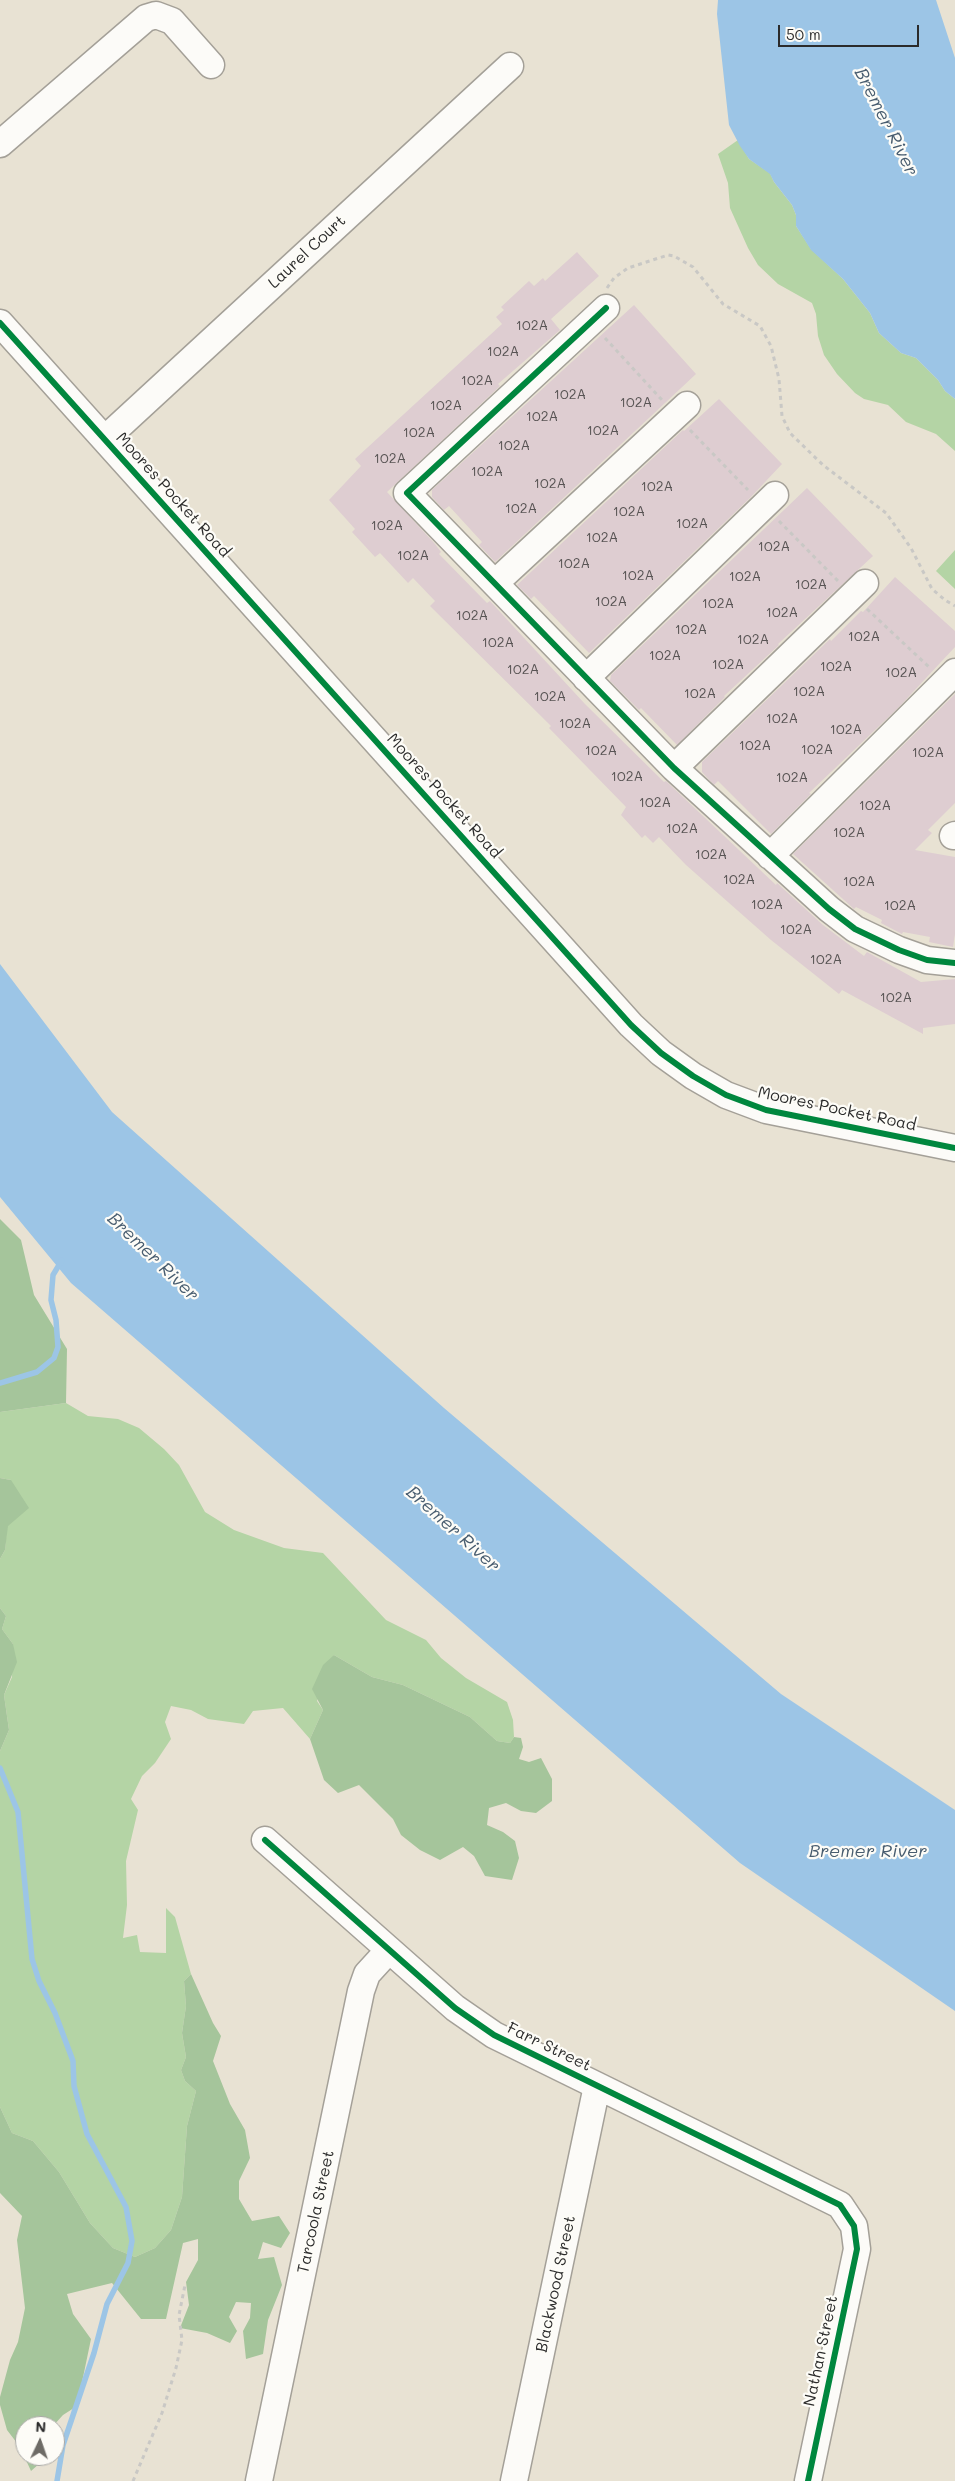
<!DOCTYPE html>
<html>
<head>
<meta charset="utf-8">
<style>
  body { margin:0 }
  #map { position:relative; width:955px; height:2481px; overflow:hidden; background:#e8e2d3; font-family:Mali,sans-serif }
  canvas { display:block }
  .north { position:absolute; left:15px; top:2416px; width:50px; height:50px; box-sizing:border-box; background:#fdfcf7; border:1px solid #a9a8a5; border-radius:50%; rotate:3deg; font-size:14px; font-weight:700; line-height:20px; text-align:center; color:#2b2b2b }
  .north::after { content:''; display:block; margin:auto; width:18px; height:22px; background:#6d6b66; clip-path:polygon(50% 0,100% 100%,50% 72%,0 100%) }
  .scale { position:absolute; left:778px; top:25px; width:141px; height:22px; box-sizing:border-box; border:2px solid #2b2b2b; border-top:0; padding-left:6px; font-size:15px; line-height:18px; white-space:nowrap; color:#2b2b2b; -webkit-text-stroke:4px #fdfcf7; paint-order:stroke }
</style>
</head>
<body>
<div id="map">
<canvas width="955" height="2481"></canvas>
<div class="north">N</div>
<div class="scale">50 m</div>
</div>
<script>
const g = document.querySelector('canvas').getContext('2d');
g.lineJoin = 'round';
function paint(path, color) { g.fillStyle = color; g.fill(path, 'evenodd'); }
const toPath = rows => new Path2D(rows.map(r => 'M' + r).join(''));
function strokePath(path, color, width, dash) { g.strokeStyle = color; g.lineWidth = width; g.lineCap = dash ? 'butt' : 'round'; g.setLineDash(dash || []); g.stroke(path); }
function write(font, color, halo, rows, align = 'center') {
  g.font = font + ' Mali,sans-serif'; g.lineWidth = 4.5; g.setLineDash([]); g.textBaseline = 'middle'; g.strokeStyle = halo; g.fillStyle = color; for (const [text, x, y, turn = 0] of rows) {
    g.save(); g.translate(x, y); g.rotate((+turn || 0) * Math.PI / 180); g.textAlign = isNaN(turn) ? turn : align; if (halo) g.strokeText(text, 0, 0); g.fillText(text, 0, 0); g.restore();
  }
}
paint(toPath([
  [738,140,749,159,770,173,774,182,792,205,796,215,796,226,811,249,843,279,870,313,879,333,901,353,916,358,938,380,945,391,955,399,955,451,936,434,906,422,888,405,864,399,855,393,837,374,824,355,818,336,816,314,812,303,778,284,758,265,748,248,730,208,728,183,718,154],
  [955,550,955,589,936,571],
  [66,1403,88,1416,118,1419,139,1428,164,1449,179,1465,205,1512,234,1530,284,1548,323,1553,386,1620,426,1640,441,1658,466,1678,507,1702,513,1720,514,1737,510,1743,497,1741,470,1717,403,1685,372,1677,334,1655,317,1701,323,1710,310,1739,283,1708,253,1711,244,1724,208,1719,191,1710,171,1706,165,1722,171,1739,155,1763,142,1776,131,1799,138,1810,126,1861,127,1905,123,1938,137,1935,140,1952,166,1953,166,1908,175,1917,191,1974,184,1981,186,2006,182,2033,186,2057,181,2070,185,2081,196,2091,187,2126,182,2197,171,2230,155,2248,135,2257,113,2248,90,2223,59,2172,33,2141,12,2133,0,2107,0,1751,9,1730,4,1695,12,1677,13,1644,2,1629,6,1616,0,1608,0,1559,5,1550,11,1480,0,1478,0,1412]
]), '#b4d4a5');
paint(toPath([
  [0,1219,21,1240,34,1295,67,1349,66,1403,0,1412],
  [0,1478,11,1480,29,1508,8,1526,5,1550,0,1559],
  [0,1608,6,1616,2,1629,13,1644,17,1662,4,1695,9,1730,0,1751],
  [334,1655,372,1677,403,1685,470,1717,497,1741,510,1743,514,1737,521,1738,523,1747,519,1759,529,1762,541,1758,552,1779,552,1801,536,1813,521,1811,506,1803,489,1808,487,1825,503,1832,515,1841,519,1858,512,1880,485,1876,474,1856,463,1847,440,1860,420,1850,401,1835,393,1819,359,1785,338,1793,324,1780,310,1739,323,1710,312,1689,323,1665],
  [191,1974,213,2023,221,2036,213,2061,230,2104,245,2130,250,2158,239,2181,239,2199,252,2221,279,2216,290,2233,281,2248,263,2242,258,2259,274,2257,282,2285,268,2320,263,2354,246,2359,243,2331,250,2318,251,2303,236,2302,229,2317,237,2331,230,2343,207,2333,180,2328,189,2305,186,2282,198,2260,198,2239,183,2243,166,2319,141,2319,112,2283,67,2294,73,2314,91,2339,77,2406,63,2415,53,2426,25,2426,25,2456,48,2456,31,2471,20,2447,7,2430,0,2405,0,2397,10,2360,18,2342,25,2308,17,2240,22,2216,0,2193,0,2107,12,2133,33,2141,59,2172,90,2223,113,2248,135,2257,155,2248,171,2230,182,2197,187,2126,196,2091,185,2081,181,2070,186,2057,182,2033,186,2006,184,1981]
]), '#a5c59b');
paint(toPath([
  [718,0,936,0,955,58,955,399,945,391,938,380,916,358,901,353,879,333,870,313,843,279,811,250,796,226,796,215,792,205,774,182,770,174,749,159,740,146,729,125,717,14],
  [0,964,112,1112,444,1408,781,1694,955,1810,955,2011,740,1863,71,1283,0,1197]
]), '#9cc5e6');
strokePath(toPath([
  [0,1383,37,1372,54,1358,58,1347,56,1320,51,1300,53,1275,62,1260],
  [0,1768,18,1812,32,1959,39,1981,55,2013,73,2061,74,2086,87,2134,126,2207,132,2241,128,2263,107,2304,94,2353,63,2445,57,2481]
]), '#9cc5e6', 5.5);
paint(toPath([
  [577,252,599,276,551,319,560,330,498,384,500,386,387,492,435,544,441,552,439,554,487,603,490,601,585,704,664,782,666,781,776,885,777,883,823,925,864,956,867,952,921,982,955,979,955,1024,923,1028,923,1034,842,990,839,994,771,940,686,865,659,837,653,843,645,835,642,838,621,815,626,807,549,728,551,726,430,606,435,601,413,578,408,583,380,553,375,557,352,532,355,529,329,500,361,466,355,459,502,324,496,317,504,310,501,307,529,281,534,286,543,278,545,281],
  [634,305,696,374,495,562,479,545,482,542,449,506,444,510,432,497,432,490],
  [719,399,782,464,750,498,589,653,534,596,531,599,517,585,683,430,684,431],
  [807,488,873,556,778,644,779,645,724,696,725,697,677,745,641,708,639,710,610,681,611,675],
  [895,577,955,631,955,647,898,708,809,793,811,794,771,834,718,781,714,785,702,772,702,762,830,639,831,641,861,611,863,612],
  [955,694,955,803,928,830,932,833,915,850,955,857,955,934,953,947,929,942,930,937,903,932,902,934,881,923,882,920,856,907,854,909,793,854]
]), '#decdd1');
const minor = toPath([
  [0,144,146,18,156,15,172,21,211,65],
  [606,308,407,493,674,768,829,909,855,929,899,950,927,960,955,963],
  [0,323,631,1025,661,1053,693,1076,726,1095,766,1110,955,1148],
  [105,439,510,66],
  [495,583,687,405],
  [586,678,775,495],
  [674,768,865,583],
  [953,836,955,835],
  [770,856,955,672],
  [265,1840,455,2008,494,2035,840,2205,854,2226,857,2249,808,2481],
  [259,2481,361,1991,367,1974,389,1950],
  [514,2481,597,2086]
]);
strokePath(minor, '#a4a098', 29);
strokePath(toPath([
  [607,288,614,278,628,268,668,255,674,256,693,267,723,304,760,326,771,346,779,379,782,416,790,433,823,465,886,513,911,548,932,589,945,600,955,606],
  [605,338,662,400],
  [690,430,748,490],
  [779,521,838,581],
  [867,609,929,667],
  [133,2481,162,2413,176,2368,182,2340,179,2315,185,2285]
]), '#c9c8c5', 3, [4, 4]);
strokePath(minor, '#fcfbf8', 26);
strokePath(toPath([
  [606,308,407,493,674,768,829,909,855,929,899,950,927,960,955,963],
  [0,323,631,1025,661,1053,693,1076,726,1095,766,1110,955,1148],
  [265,1840,455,2008,494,2035,840,2205,854,2226,857,2249,808,2481]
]), '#00873e', 6);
write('14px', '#585454', null, [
  ["102A",532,326],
  ["102A",503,352],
  ["102A",477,381],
  ["102A",570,395],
  ["102A",636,403],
  ["102A",446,406],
  ["102A",542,417],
  ["102A",603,431],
  ["102A",419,433],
  ["102A",514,446],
  ["102A",390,459],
  ["102A",487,472],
  ["102A",550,484],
  ["102A",657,487],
  ["102A",521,509],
  ["102A",629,512],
  ["102A",692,524],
  ["102A",387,526],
  ["102A",602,538],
  ["102A",774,547],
  ["102A",413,556],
  ["102A",574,564],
  ["102A",638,576],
  ["102A",745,577],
  ["102A",811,585],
  ["102A",611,602],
  ["102A",718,604],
  ["102A",782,613],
  ["102A",472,616],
  ["102A",691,630],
  ["102A",864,637],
  ["102A",753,640],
  ["102A",498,643],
  ["102A",665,656],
  ["102A",728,665],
  ["102A",836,667],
  ["102A",523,670],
  ["102A",901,673],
  ["102A",809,692],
  ["102A",700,694],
  ["102A",550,697],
  ["102A",782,719],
  ["102A",575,724],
  ["102A",846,730],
  ["102A",755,746],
  ["102A",817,750],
  ["102A",601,751],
  ["102A",928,753],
  ["102A",627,777],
  ["102A",792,778],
  ["102A",655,803],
  ["102A",875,806],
  ["102A",682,829],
  ["102A",849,833],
  ["102A",711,855],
  ["102A",739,880],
  ["102A",859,882],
  ["102A",767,905],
  ["102A",900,906],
  ["102A",796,930],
  ["102A",826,960],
  ["102A",896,998]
]);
write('16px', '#2b2b2b', '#fdfcf7', [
  ["Laurel Court",307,252,-43],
  ["Moores Pocket Road",173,495,48],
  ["Moores Pocket Road",444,796,48],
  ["Moores Pocket Road",837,1109,12],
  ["Farr Street",549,2047,26],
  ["Tarcoola Street",316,2212,-78],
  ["Blackwood Street",556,2284,-78],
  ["Nathan Street",821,2351,-78]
]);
write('italic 18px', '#475c6f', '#fdfcf7', [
  ["Bremer River",886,122,63],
  ["Bremer River",153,1257,44],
  ["Bremer River",453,1529,42],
  ["Bremer River",868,1851]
]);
</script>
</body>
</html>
